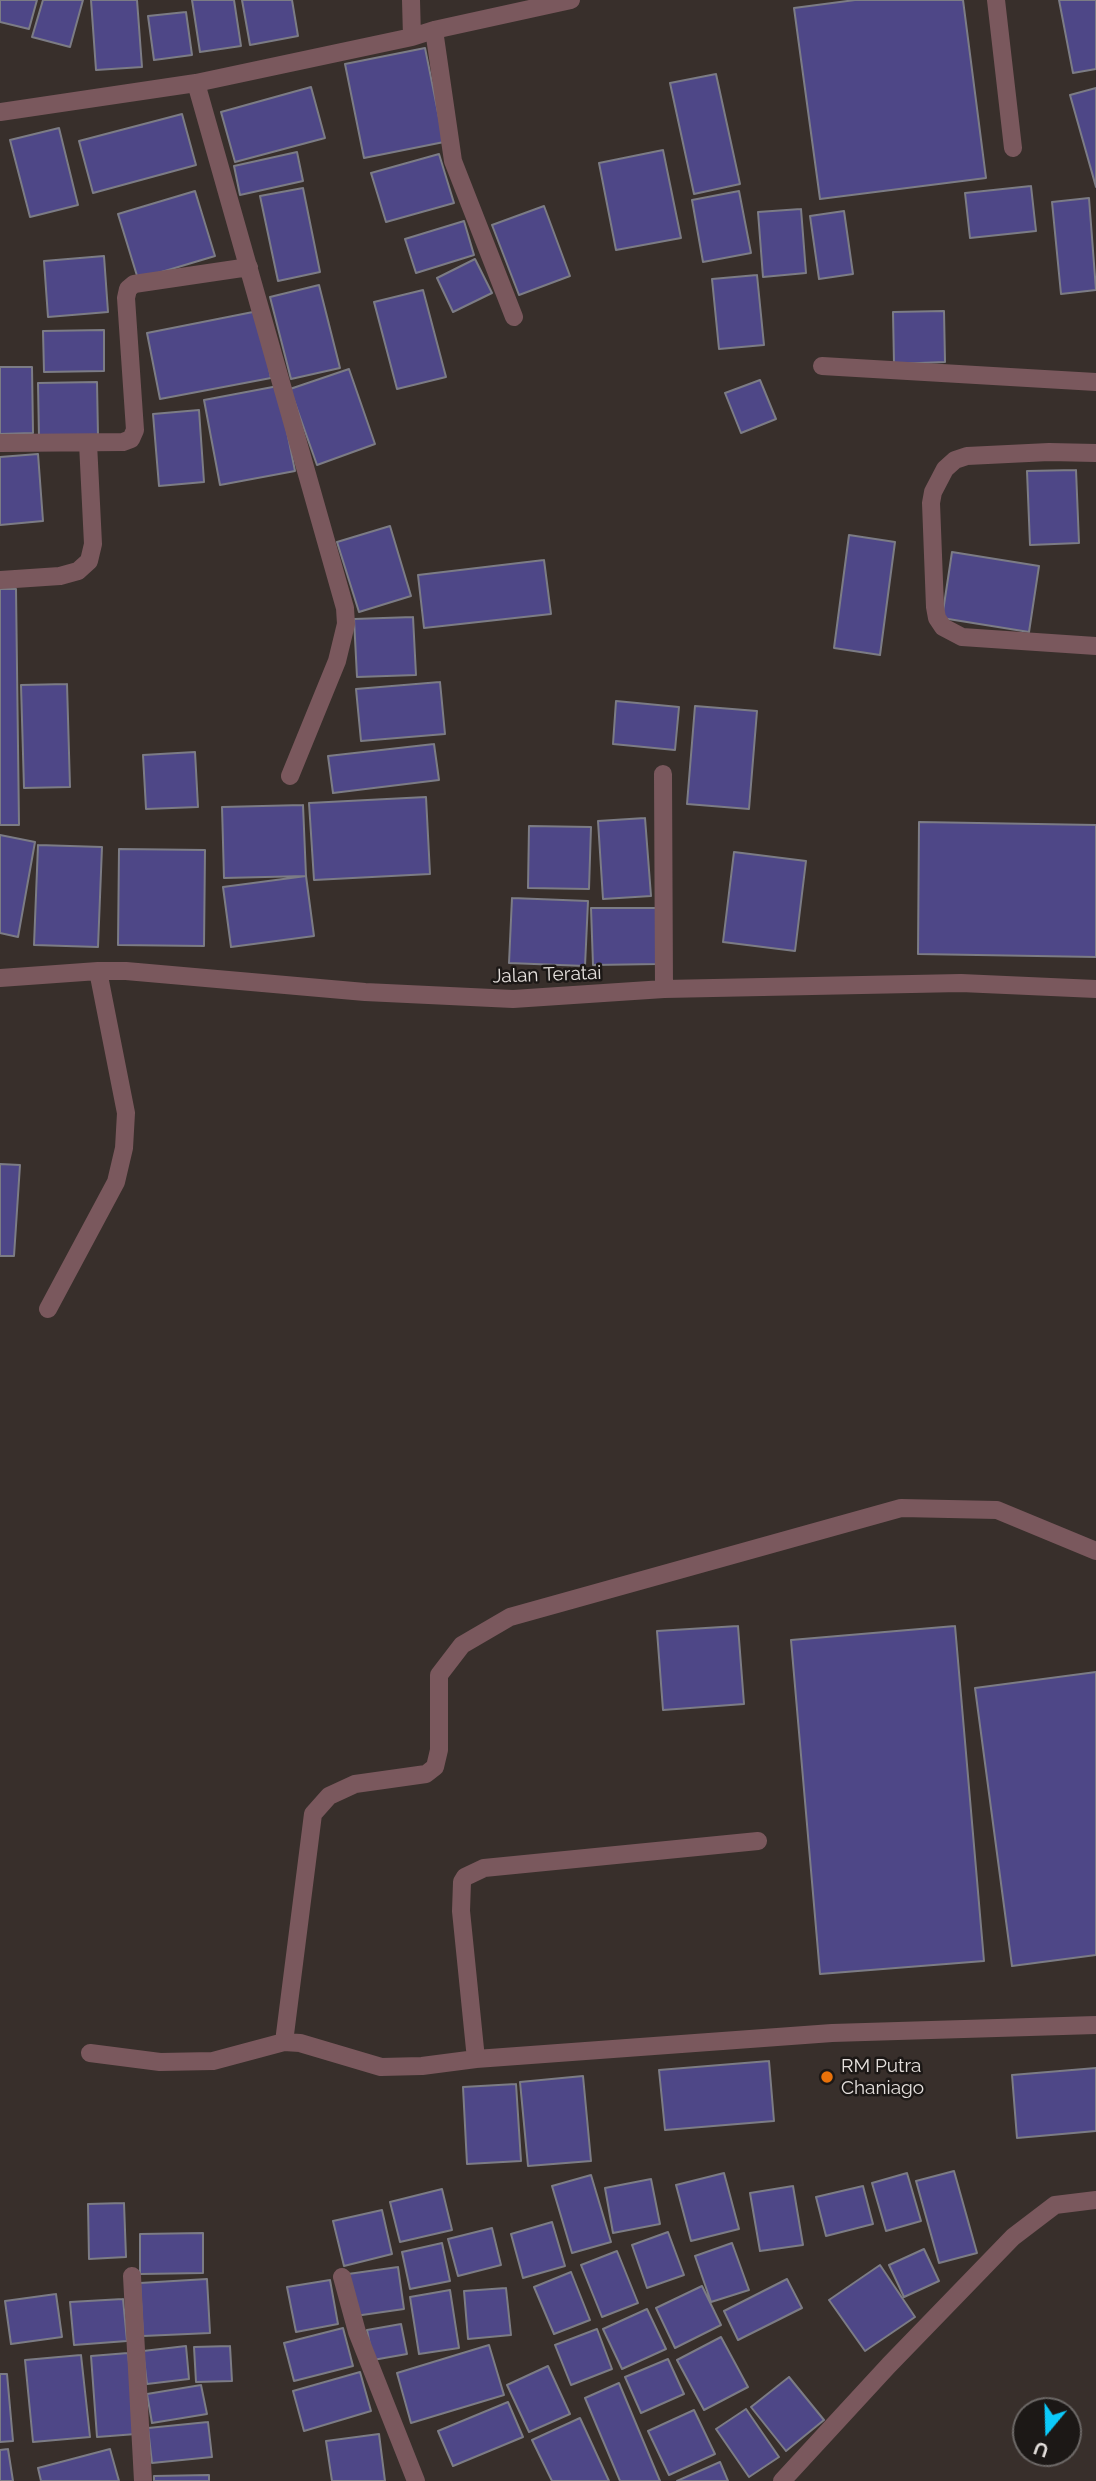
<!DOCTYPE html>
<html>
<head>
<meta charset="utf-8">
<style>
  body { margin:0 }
  #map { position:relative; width:1096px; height:2481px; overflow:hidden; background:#382f2b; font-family:Raleway,sans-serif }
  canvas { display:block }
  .north { position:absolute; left:1012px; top:2397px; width:70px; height:70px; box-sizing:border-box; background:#1c1816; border:2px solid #6c6866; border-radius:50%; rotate:199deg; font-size:19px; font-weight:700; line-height:28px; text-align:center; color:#e5e0dd }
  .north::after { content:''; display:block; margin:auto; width:24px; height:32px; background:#0ccafa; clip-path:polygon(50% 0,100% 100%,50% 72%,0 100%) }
</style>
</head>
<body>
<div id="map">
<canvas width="1096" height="2481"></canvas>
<div class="north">U</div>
</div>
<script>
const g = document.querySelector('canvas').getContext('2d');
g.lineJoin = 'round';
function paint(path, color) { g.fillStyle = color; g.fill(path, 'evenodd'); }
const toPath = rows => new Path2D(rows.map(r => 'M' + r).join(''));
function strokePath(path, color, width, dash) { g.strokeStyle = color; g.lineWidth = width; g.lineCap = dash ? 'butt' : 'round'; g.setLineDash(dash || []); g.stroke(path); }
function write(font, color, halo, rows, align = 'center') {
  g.font = font + ' Raleway,sans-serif'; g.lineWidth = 5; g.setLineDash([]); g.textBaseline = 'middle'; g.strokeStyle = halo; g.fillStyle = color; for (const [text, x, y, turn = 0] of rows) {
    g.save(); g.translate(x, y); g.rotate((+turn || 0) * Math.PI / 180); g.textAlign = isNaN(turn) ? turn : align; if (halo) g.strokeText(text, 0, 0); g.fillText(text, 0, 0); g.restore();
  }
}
const building = toPath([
  [0,0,37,0,29,29,0,22,0,0],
  [43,0,83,0,70,47,32,37,43,0],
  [91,0,137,0,142,67,96,70,91,0],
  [192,0,234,0,241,46,200,52,192,0],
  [242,0,292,0,298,36,250,45,242,0],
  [855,0,963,0,986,178,820,199,794,8,855,0],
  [1059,0,1096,0,1096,69,1073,73,1059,0],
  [186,12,192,55,154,60,148,16,186,12],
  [425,48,444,142,364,158,345,64,425,48],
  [716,74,740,184,694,194,670,83,716,74],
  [311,87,325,138,235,162,221,112,311,87],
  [1096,88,1096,187,1070,95,1096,88],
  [182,114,196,165,93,193,79,141,182,114],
  [59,128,78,205,30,217,10,140,59,128],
  [663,150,681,238,616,250,599,163,663,150],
  [297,152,303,181,240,195,234,166,297,152],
  [439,154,454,203,386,222,371,173,439,154],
  [1031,186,1036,231,970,238,965,193,1031,186],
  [303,188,320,272,278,281,260,196,303,188],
  [195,191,215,256,138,279,118,214,195,191],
  [739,191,751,253,703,262,692,200,739,191],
  [1089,198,1096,290,1061,294,1052,202,1089,198],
  [544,206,570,276,519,295,492,225,544,206],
  [801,209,806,273,763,277,758,212,801,209],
  [844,211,853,274,819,279,810,216,844,211],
  [464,221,474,255,416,273,405,239,464,221],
  [104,256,108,312,48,317,44,261,104,256],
  [475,259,492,293,453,312,437,278,475,259],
  [757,275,764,345,719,349,712,279,757,275],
  [319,285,340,368,291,379,270,297,319,285],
  [423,290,446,377,397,389,374,302,423,290],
  [258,311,271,378,160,399,147,333,258,311],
  [944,311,945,362,894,364,893,312,944,311],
  [104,330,104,371,44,372,43,331,104,330],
  [0,367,32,367,33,433,0,434,0,367],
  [349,369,375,444,317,465,290,389,349,369],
  [760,380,776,419,741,433,725,393,760,380],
  [97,382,98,436,39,438,38,383,97,382],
  [278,386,295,471,220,485,204,400,278,386],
  [199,410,204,482,159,486,153,414,199,410],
  [38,454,43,521,0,525,0,457,38,454],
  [1076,470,1079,543,1030,545,1027,471,1076,470],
  [390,526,411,596,359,612,337,542,390,526],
  [849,535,895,542,880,655,834,648,849,535],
  [952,552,1039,566,1029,632,942,618,952,552],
  [544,560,551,614,424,628,418,575,544,560],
  [0,589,16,589,19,825,0,825,0,589],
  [413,617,416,675,357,677,354,619,413,617],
  [440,682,445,734,361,741,356,689,440,682],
  [67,684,70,787,24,788,21,685,67,684],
  [616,701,679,707,675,750,613,744,616,701],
  [695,706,757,711,749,809,687,804,695,706],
  [434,744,439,780,333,793,328,756,434,744],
  [195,752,198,807,146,809,143,755,195,752],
  [426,797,430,874,314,880,309,803,426,797],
  [303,805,306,876,224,878,222,807,303,805],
  [645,818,651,896,603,899,598,821,645,818],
  [919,822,1096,825,1096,957,918,954,919,822],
  [529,826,591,827,589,889,528,888,529,826],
  [0,835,35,842,18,937,0,933,0,835],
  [38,845,102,847,98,947,34,945,38,845],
  [119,849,205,850,204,946,118,945,119,849],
  [734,852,806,861,795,951,723,942,734,852],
  [306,876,314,936,231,947,223,887,306,876],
  [512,898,588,901,585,966,509,963,512,898],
  [591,908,657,908,658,964,593,965,591,908],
  [0,1164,20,1165,14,1256,0,1256,0,1164],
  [738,1626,744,1704,663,1710,657,1631,738,1626],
  [955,1626,984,1961,820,1974,791,1640,955,1626],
  [1096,1672,1096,1955,1012,1966,975,1688,1096,1672],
  [769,2061,774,2121,665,2130,659,2070,769,2061],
  [1096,2068,1096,2131,1017,2138,1012,2075,1096,2068],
  [583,2076,591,2161,528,2166,520,2082,583,2076],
  [516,2084,521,2161,467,2164,463,2087,516,2084],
  [954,2171,977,2253,939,2263,916,2181,954,2171],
  [724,2173,739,2229,691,2241,676,2185,724,2173],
  [907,2173,921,2221,886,2231,872,2183,907,2173],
  [591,2175,611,2242,572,2253,552,2186,591,2175],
  [651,2179,660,2224,613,2233,605,2188,651,2179],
  [793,2186,803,2245,760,2251,750,2193,793,2186],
  [863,2186,873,2224,826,2236,816,2197,863,2186],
  [442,2189,452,2230,400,2242,390,2202,442,2189],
  [124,2203,126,2257,89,2259,88,2204,124,2203],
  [382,2210,392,2254,344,2266,333,2221,382,2210],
  [552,2222,565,2266,523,2278,511,2234,552,2222],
  [492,2228,501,2265,458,2276,448,2239,492,2228],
  [668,2232,684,2275,647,2288,632,2245,668,2232],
  [203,2233,203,2273,140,2274,140,2234,203,2233],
  [442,2243,450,2281,410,2289,402,2252,442,2243],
  [732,2243,749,2290,711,2302,695,2256,732,2243],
  [924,2249,939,2281,904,2297,889,2265,924,2249],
  [617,2251,638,2303,602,2317,581,2265,617,2251],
  [880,2265,915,2317,865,2351,829,2300,880,2265],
  [398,2267,404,2309,355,2316,348,2274,398,2267],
  [571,2272,590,2320,554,2334,534,2287,571,2272],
  [207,2279,210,2333,143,2336,140,2283,207,2279],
  [787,2279,802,2308,738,2340,724,2311,787,2279],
  [330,2280,338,2324,296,2332,287,2287,330,2280],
  [702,2286,721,2325,675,2348,656,2308,702,2286],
  [506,2288,511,2335,468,2339,464,2291,506,2288],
  [450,2290,459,2348,419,2354,410,2297,450,2290],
  [56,2294,62,2337,11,2344,5,2301,56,2294],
  [123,2299,127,2341,74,2345,70,2302,123,2299],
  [647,2309,666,2349,622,2369,603,2329,647,2309],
  [401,2324,407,2354,373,2360,367,2330,401,2324],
  [343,2328,353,2366,294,2381,284,2343,343,2328],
  [597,2329,612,2369,571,2385,555,2345,597,2329],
  [721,2337,748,2387,704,2410,677,2360,721,2337],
  [489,2345,504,2395,411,2423,397,2373,489,2345],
  [186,2346,189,2379,147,2384,143,2351,186,2346],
  [230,2346,232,2381,196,2382,194,2347,230,2346],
  [128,2353,136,2434,97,2437,91,2356,128,2353],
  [81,2355,90,2437,33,2442,25,2360,81,2355],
  [668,2359,684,2394,641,2413,625,2377,668,2359],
  [548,2366,570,2414,529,2432,507,2385,548,2366],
  [360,2372,371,2411,304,2431,293,2391,360,2372],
  [0,2374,7,2374,13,2441,0,2442,0,2374],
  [789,2377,824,2420,786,2451,751,2407,789,2377],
  [619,2383,660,2481,620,2481,585,2398,619,2383],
  [201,2385,207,2414,152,2423,147,2394,201,2385],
  [508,2402,523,2437,453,2466,438,2431,508,2402],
  [746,2409,779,2457,749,2477,716,2429,746,2409],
  [694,2410,715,2454,669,2475,648,2431,694,2410],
  [580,2418,609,2481,552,2481,532,2440,580,2418],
  [208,2422,212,2457,152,2463,148,2428,208,2422],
  [379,2434,385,2481,332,2481,326,2441,379,2434],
  [8,2449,13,2481,0,2481,0,2450,8,2449],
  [110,2449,119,2481,41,2481,38,2468,110,2449],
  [720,2462,728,2481,677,2481,720,2462],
  [209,2475,209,2481,154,2481,154,2476,209,2475]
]);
paint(building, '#4e4787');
strokePath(building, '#7c7c85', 2);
strokePath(toPath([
  [411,0,412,37],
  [996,0,1013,148],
  [434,30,453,161,514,317],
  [196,83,345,608,346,624,337,661,290,776],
  [0,112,196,83,412,37,434,30,571,0],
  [822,366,1096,382],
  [0,443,123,442,131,439,135,430,126,298,128,289,134,284,249,267],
  [1096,453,1049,452,967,456,955,460,945,469,933,492,931,503,935,607,937,618,943,627,962,637,1096,646],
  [0,580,60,576,78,571,89,561,93,544,88,443],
  [663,774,664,989],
  [0,978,98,971,126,971,365,992,513,999,664,989,961,983,1096,989],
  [48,1309,116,1182,124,1148,126,1113,98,971],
  [758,1841,484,1868,465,1877,462,1882,461,1911,476,2059,832,2033,1096,2025],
  [284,2042,313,1814,329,1796,355,1784,426,1774,435,1767,439,1750,439,1675,462,1645,510,1617,901,1508,997,1510,1096,1551],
  [90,2053,160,2062,213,2061,284,2042,300,2043,381,2067,422,2066,476,2059],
  [132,2276,143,2481],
  [342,2277,357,2332,416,2481],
  [782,2481,889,2365,1013,2237,1055,2205,1096,2200]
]), '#7a585d', 18);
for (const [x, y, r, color] of [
  [827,2077,7,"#e8710a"]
]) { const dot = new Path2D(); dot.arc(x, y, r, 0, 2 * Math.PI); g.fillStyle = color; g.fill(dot); strokePath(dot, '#1c1816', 2.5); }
write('19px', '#e5e0dd', '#1c1816', [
  ["Jalan Teratai",547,975,-2]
]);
write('19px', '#e5e0dd', '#1c1816', [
  ["RM Putra",841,2066],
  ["Chaniago",841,2088]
], 'left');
</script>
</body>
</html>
